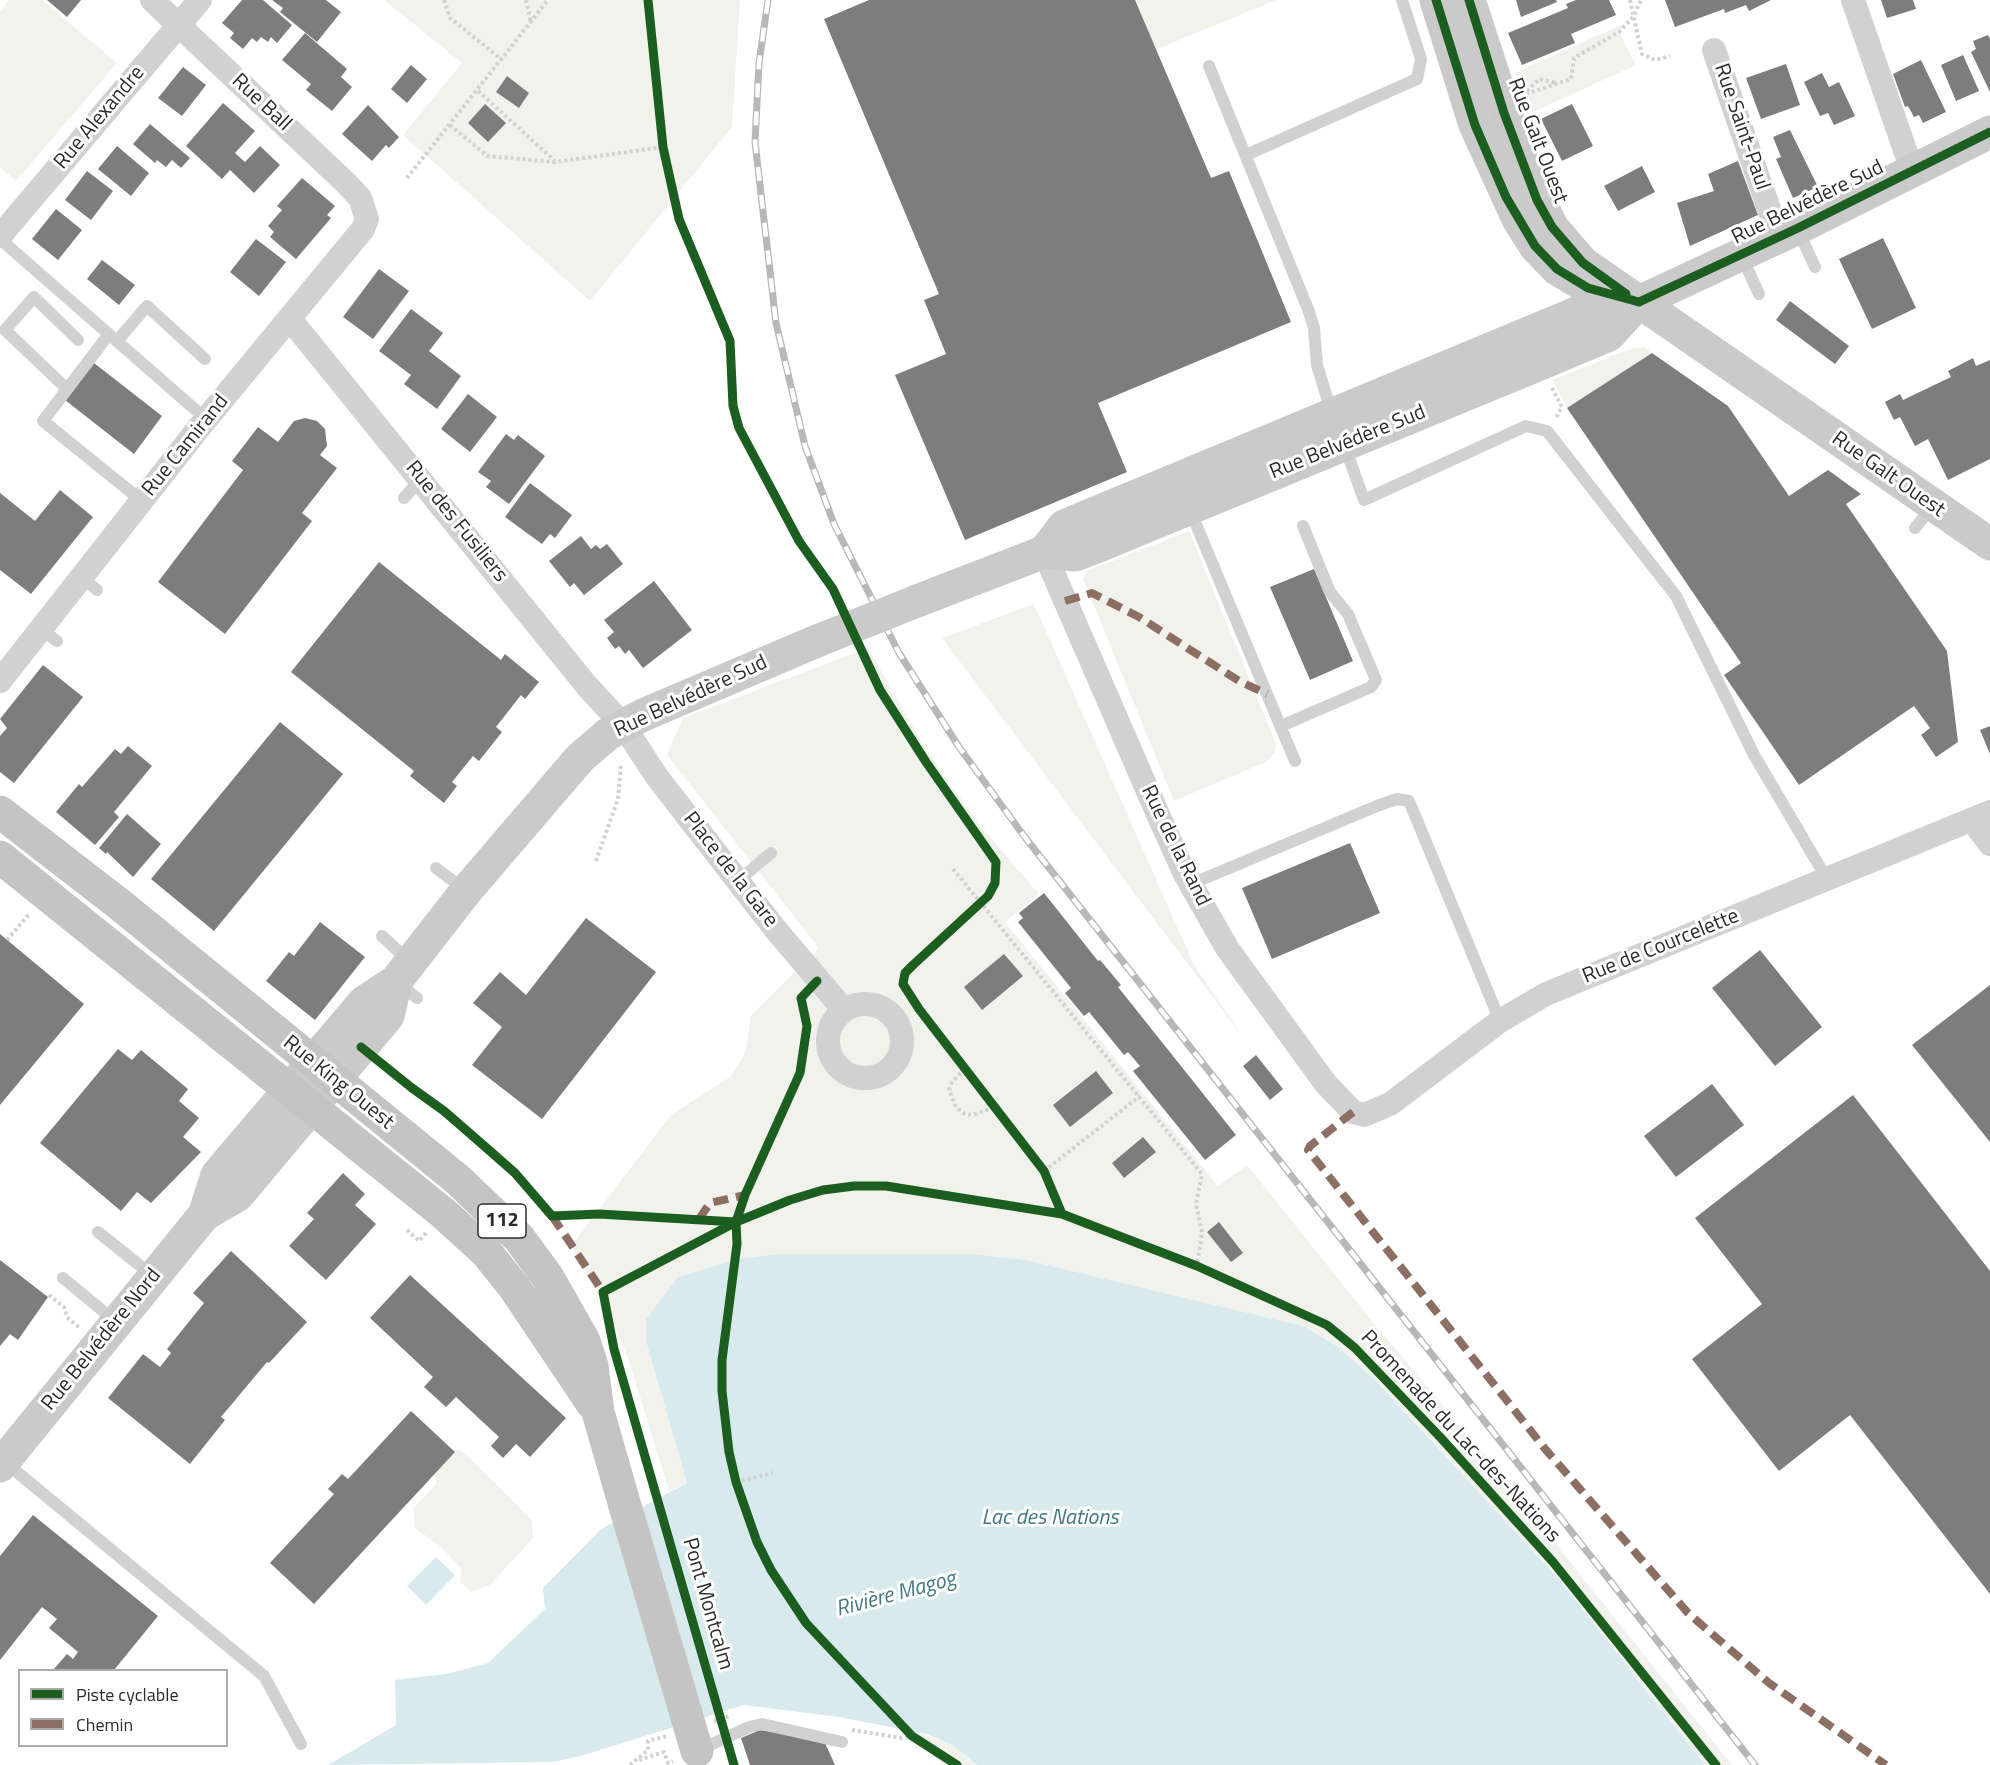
<!DOCTYPE html>
<meta charset="utf-8">
<style>
body{margin:0}
#map{position:relative;width:1990px;height:1765px;overflow:hidden;background:#fff;font-family:"Titillium Web",sans-serif}
canvas{display:block}
.legend{position:absolute;left:18px;top:1669px;width:210px;height:78px;box-sizing:border-box;background:#fff;border:2px solid #ababab;margin:0;padding:8px 10px;list-style:none;font-size:18px;color:#2c2c2c}
.legend li{display:flex;align-items:center;gap:12px;height:30px}
.legend b{width:30px;border:2px solid #ababab}
</style>
<div id="map">
<canvas width="1990" height="1765"></canvas>
<ul class="legend">
<li><b style="height:8px;background:#1b5e20"></b>Piste cyclable</li>
<li><b style="height:8px;background:#8d6e63"></b>Chemin</li>
</ul>
</div>
<script>
const ctx = document.querySelector('canvas').getContext('2d');
ctx.lineJoin = 'round';
function fill(path, color) { ctx.fillStyle = color; ctx.fill(path, 'evenodd'); }
const toPath = rows => new Path2D(rows.map(r => 'M' + r).join(''));
function stroke(path, color, width, dash) { ctx.strokeStyle = color; ctx.lineWidth = width; ctx.lineCap = dash ? 'butt' : 'round'; ctx.setLineDash(dash || []); ctx.stroke(path); }
function label(font, color, halo, rows, align = 'center') {
  ctx.font = font + ' "Titillium Web",sans-serif'; ctx.lineWidth = 6; ctx.setLineDash([]); ctx.textBaseline = 'middle'; ctx.strokeStyle = halo; ctx.fillStyle = color; for (const [text, x, y, turn = 0] of rows) {
    ctx.save(); ctx.translate(x, y); ctx.rotate((+turn || 0) * Math.PI / 180); ctx.textAlign = isNaN(turn) ? turn : align; if (halo) ctx.strokeText(text, 0, 0); ctx.fillText(text, 0, 0); ctx.restore();
  }
}
fill(toPath([
 [9,0,42,0,117,63,16,181,0,167,0,11],
 [384,0,740,0,732,127,590,301,403,135,462,63],
 [1135,0,1276,0,1155,50],
 [1625,23,1619,32,1636,65,1531,113,1515,73],
 [1644,347,1652,353,1567,408,1552,380,1633,348],
 [1189,531,1276,744,1275,752,1266,762,1174,801,1083,579,1087,571],
 [1034,604,1194,965,1245,1040,942,638],
 [868,648,923,744,950,784,988,835,1039,894,1005,922,1218,1186,1247,1165,1376,1326,1488,1459,1732,1765,1705,1765,1557,1577,1375,1380,1337,1346,1303,1326,1026,1260,975,1254,734,1260,678,1277,646,1319,646,1343,687,1483,669,1491,630,1364,606,1303,571,1246,671,1115,730,1077,745,1054,751,1015,819,948,667,755,683,718],
 [455,1450,461,1450,532,1520,533,1538,490,1585,471,1592,460,1581,462,1569,440,1546,415,1528,413,1509,436,1484,435,1471],
 [921,1733,954,1746,977,1765,944,1765,912,1736]
]), '#f1f2eb');
fill(toPath([
 [777,1254,975,1254,1026,1260,1303,1326,1337,1346,1375,1380,1557,1577,1705,1765,977,1765,954,1746,927,1734,839,1717,744,1705,581,1756,553,1762,328,1765,396,1725,395,1680,446,1674,488,1663,545,1609,543,1588,601,1529,687,1483,646,1342,646,1319,678,1277,734,1260],
 [436,1557,455,1575,426,1605,407,1586]
]), '#d8eaee');
fill(toPath([
 [47,0,81,0,67,17],
 [242,0,263,0,292,25,277,43,271,37,268,42,261,37,257,42,252,38,243,49,230,38,234,33,222,23],
 [272,0,326,0,341,12,317,42,280,12,283,8],
 [869,0,1135,0,1211,178,1229,171,1291,322,1098,403,1127,472,965,540,895,375,946,354,924,300,939,294,824,19],
 [1516,0,1556,0,1557,2,1521,17],
 [1576,0,1609,0,1616,15,1571,34,1575,43,1522,65,1508,33,1568,8,1566,4],
 [1665,0,1771,0,1749,11,1746,5,1725,13,1724,9,1675,27],
 [1881,0,1913,0,1916,9,1887,18],
 [305,33,347,69,341,77,352,87,332,111,306,90,311,84,282,60],
 [1988,35,1990,39,1990,92,1971,52,1976,49,1973,41],
 [1963,55,1979,91,1956,101,1941,65],
 [1921,60,1946,112,1923,123,1919,115,1914,117,1908,106,1905,107,1893,74],
 [1786,64,1800,105,1761,119,1746,78],
 [411,65,427,79,407,103,391,89],
 [183,67,206,85,182,116,158,98],
 [1822,73,1829,87,1839,82,1855,116,1834,125,1828,113,1820,116,1804,82],
 [507,76,529,93,519,108,496,92],
 [223,103,255,131,235,153,245,162,260,146,280,165,254,193,230,170,222,179,186,146],
 [485,104,506,123,488,142,468,123],
 [1572,104,1593,146,1562,161,1541,119],
 [368,105,399,137,389,148,386,145,372,161,342,134],
 [150,124,190,158,181,168,172,160,166,167,157,160,155,163,133,144],
 [1790,130,1818,187,1793,198,1776,159,1781,157,1773,137],
 [117,146,149,173,131,196,98,169],
 [1738,161,1758,215,1690,246,1677,203,1714,191,1708,174],
 [1642,166,1655,192,1618,211,1604,186],
 [87,171,113,191,91,220,65,200],
 [302,178,335,206,327,215,331,218,296,259,270,237,274,232,268,226,282,210,277,206],
 [56,209,82,230,58,260,32,239],
 [1883,238,1916,308,1872,329,1839,259],
 [256,239,286,262,259,296,230,272],
 [102,260,135,285,119,305,87,279],
 [379,269,409,291,373,339,343,317],
 [1790,301,1849,346,1835,364,1776,320],
 [411,309,443,333,429,351,461,376,437,409,404,384,411,375,379,351],
 [1652,353,1728,406,1789,496,1828,470,1861,494,1846,504,1947,651,1958,742,1936,757,1921,735,1930,728,1914,706,1799,785,1724,675,1741,663,1567,408],
 [1973,358,1976,366,1990,360,1990,459,1948,480,1928,439,1915,446,1900,417,1894,420,1885,402,1900,394,1903,400,1951,377,1948,371],
 [94,363,162,416,134,454,65,400],
 [468,394,497,417,470,452,441,429],
 [305,418,317,421,325,429,327,446,320,455,337,468,302,513,312,521,225,634,158,582,243,470,232,461,258,427,278,442,294,421],
 [506,434,514,440,518,435,545,456,509,504,486,487,491,481,478,472],
 [530,483,572,515,555,538,550,534,542,544,505,517],
 [60,490,93,517,31,594,0,570,0,493,35,521],
 [581,536,591,549,596,545,600,549,607,544,623,564,584,595,574,583,570,587,549,561],
 [379,562,501,660,505,654,539,682,525,699,521,695,496,727,502,732,479,761,473,756,452,782,457,786,444,803,410,776,414,771,291,672],
 [1314,569,1353,661,1310,680,1270,587],
 [654,581,692,630,643,668,629,650,625,654,619,646,615,649,607,638,614,632,604,620],
 [43,665,83,697,14,783,0,772,0,736,7,728,0,719],
 [280,722,343,774,214,931,151,879],
 [1990,726,1990,754,1980,730],
 [128,746,152,766,114,812,119,817,95,845,56,812,79,784,82,787,115,749,121,754],
 [127,814,161,844,133,877,107,852,106,854,99,848],
 [1350,843,1380,913,1272,959,1242,888],
 [1044,893,1098,961,1100,960,1121,985,1118,987,1236,1135,1205,1160,1133,1071,1140,1066,1128,1052,1124,1055,1089,1012,1084,1016,1065,993,1071,988,1018,922,1023,918,1019,913],
 [586,918,656,972,542,1119,472,1065,502,1027,473,1003,500,972,526,995],
 [320,922,365,957,315,1020,266,981,289,952,294,956],
 [0,934,84,1004,0,1105],
 [1760,950,1822,1027,1775,1066,1712,988],
 [1004,954,1023,976,982,1010,964,987],
 [1990,985,1990,1142,1912,1045],
 [118,1049,132,1060,141,1050,188,1089,179,1101,199,1118,183,1137,201,1152,151,1203,137,1192,121,1211,40,1143],
 [1256,1055,1283,1089,1270,1100,1243,1066],
 [1096,1071,1113,1093,1070,1127,1053,1105],
 [1712,1084,1744,1125,1676,1177,1644,1136],
 [1853,1095,1990,1271,1990,1594,1850,1415,1779,1471,1692,1359,1762,1304,1695,1218],
 [1143,1137,1156,1152,1124,1178,1112,1163],
 [343,1173,365,1194,355,1205,376,1224,326,1280,289,1246,314,1219,307,1213],
 [1219,1222,1243,1253,1231,1262,1207,1232],
 [231,1251,307,1322,269,1363,267,1362,221,1417,225,1420,190,1464,108,1398,143,1354,160,1367,171,1353,167,1349,204,1303,193,1293],
 [0,1260,48,1297,18,1340,10,1334,0,1346],
 [410,1275,566,1418,530,1457,516,1444,503,1458,491,1446,499,1437,456,1397,446,1407,424,1387,433,1377,370,1318],
 [411,1411,455,1452,314,1604,270,1563,334,1494,328,1489,342,1474,348,1479],
 [33,1515,158,1616,114,1670,53,1670,67,1654,73,1659,78,1652,49,1628,57,1619,42,1607,0,1660,0,1556],
 [760,1730,824,1741,835,1765,750,1765,741,1738]
]), '#7d7d7d');
stroke(toPath([
 [444,0,450,18,501,59],
 [526,0,531,22],
 [1630,0,1642,54,1655,60,1670,56],
 [478,91,555,161],
 [1527,91,1539,79,1557,83],
 [1526,94,1571,79,1574,58,1619,32,1633,17,1641,0],
 [450,125,487,156,555,162,663,147],
 [407,178,548,0],
 [1552,388,1562,407,1556,418],
 [596,861,618,799,621,763],
 [953,869,1202,1174,1196,1204,1202,1233,1197,1266],
 [7,940,30,913],
 [965,1069,952,1082,949,1090,956,1107,963,1113,972,1115,995,1107],
 [1044,1171,1140,1096],
 [407,1230,419,1241,426,1233],
 [49,1295,64,1307,67,1317,80,1328],
 [736,1482,773,1473],
 [714,1721,730,1716],
 [852,1730,902,1738,912,1736],
 [639,1760,664,1752,668,1763,673,1761],
 [630,1765,648,1750,648,1741,667,1736]
]), '#d1d1d1', 4, [3, 3]);
stroke(toPath([
 [1209,66,1308,309,1314,328,1317,365,1332,414],
 [1246,155,1417,79,1421,59,1402,0],
 [1798,230,1815,267],
 [0,239,206,419],
 [1742,257,1759,294],
 [109,334,43,421,142,501],
 [117,341,147,306,205,359],
 [67,389,5,330,34,297,78,340],
 [1345,447,1364,500,1526,426,1547,431,1676,596,1754,755,1827,879],
 [404,498,421,479],
 [1190,510,1295,761],
 [1915,528,1932,507],
 [82,577,97,590],
 [41,629,57,641],
 [1281,726,1371,687,1376,680,1348,614,1330,592,1303,526],
 [436,868,465,890],
 [738,881,771,853],
 [1191,884,1377,806,1397,799,1409,801,1500,1021],
 [382,936,409,961],
 [399,984,417,998],
 [98,1232,153,1276],
 [63,1278,115,1321],
 [6,1463,264,1676,301,1744],
 [697,1751,749,1727,762,1724,842,1742]
]), '#d1d1d1', 12);
stroke(toPath([
 [1853,0,1913,173],
 [1714,50,1779,238],
 [0,236,200,0],
 [290,319,587,686,623,725,657,777,776,930,844,1010],
 [1044,552,1160,819,1185,874,1227,948,1326,1084,1353,1112,1364,1115,1390,1104,1500,1021,1546,994,1990,812],
 [0,681,198,429,363,229,367,219,360,198,346,183,152,0],
 [1972,820,1990,844],
 '828 1041a37 37 0 1 1 74 0a37 37 0 1 1-74 0Z'
]), '#d1d1d1', 24);
stroke(toPath([
 [1436,0,1475,125,1518,219,1535,246,1557,269,1588,288,1599,292],
 [1469,0,1525,171,1552,227,1583,263,1990,544],
 [1044,552,1064,526,1579,312,1639,302,1798,228,1990,132],
 [917,601,1044,552,1075,555,1101,545,1540,364,1609,335,1639,302],
 [204,1215,238,1195,388,1016,396,981],
 [0,1466,204,1215,217,1175,364,1002,396,981,466,891,580,758,608,734,643,715,817,641]
]), '#cacaca', 33);
stroke(toPath([
 [0,812,119,904,457,1179,519,1238,547,1276,584,1341,592,1366,598,1412,625,1506],
 [0,857,443,1213,486,1252,514,1287,592,1403]
]), '#c4c4c4', 33);
const rail = toPath([
 [768,0,759,63,755,142,776,323,805,446,834,524,899,653,959,747,1024,836,1755,1765]
]);
stroke(rail, '#b8b8b8', 7);
stroke(rail, '#fff', 4.5, [14]);
stroke(toPath([
 [817,641,917,601]
]), '#cacaca', 33);
stroke(toPath([
 [625,1506,697,1751]
]), '#c4c4c4', 33);
stroke(toPath([
 [1065,601,1092,593,1139,617,1239,681,1267,694],
 [1353,1112,1310,1146,1308,1150,1546,1450,1688,1613,1769,1683,1886,1765],
 [552,1216,603,1292],
 [699,1219,710,1203,745,1195]
]), '#8d6e63', 8, [15, 8]);
stroke(toPath([
 [648,0,663,147,679,219,730,341,733,406,739,428,799,541,833,589,880,690,926,762,996,862,995,883,988,896,913,965,905,973,903,984,919,1009,1044,1171,1062,1214],
 [1436,0,1475,125,1506,197,1535,246,1557,269,1588,288,1639,302],
 [1469,0,1504,113,1537,200,1552,227,1583,263,1626,294],
 [1639,302,1798,228,1990,132],
 [361,1047,412,1088,444,1111,482,1144,515,1173,552,1216,599,1214,736,1222],
 [734,1765,614,1349,603,1292,736,1222,745,1195,800,1073,807,1026,801,998,817,981],
 [957,1765,912,1736,806,1623,771,1570,757,1542,736,1482,729,1452,722,1391,722,1360,737,1244,736,1222,790,1200,823,1190,854,1186,886,1186,1062,1214,1197,1266,1327,1325,1355,1348,1441,1438,1553,1562,1716,1765]
]), '#1b5e20', 9);
for (const [x, y, w] of [
 [502,1221,48]
]) { const box = new Path2D(); box.roundRect(x - w / 2, y - 17, w, 34, 4.5); ctx.fillStyle = '#fff'; ctx.fill(box); stroke(box, '#2c2c2c', 1.5); }
label('bold 20px', '#2c2c2c', null, [
 ["112",502,1221]
]);
label('21px', '#2c2c2c', '#fff', [
 ["Rue Ball",261,103,43],
 ["Rue Alexandre",100,118,-50],
 ["Rue Saint-Paul",1741,127,71],
 ["Rue Galt Ouest",1537,141,69],
 ["Rue Belvédère Sud",1808,203,-26],
 ["Rue Belvédère Sud",1348,443,-22],
 ["Rue Camirand",186,446,-51],
 ["Rue Galt Ouest",1888,475,35],
 ["Rue des Fusiliers",456,522,51],
 ["Rue Belvédère Sud",691,697,-25],
 ["Rue de la Rand",1175,846,64],
 ["Place de la Gare",730,870,52],
 ["Rue de Courcelette",1661,947,-22],
 ["Rue King Ouest",338,1083,39],
 ["Rue Belvédère Nord",102,1340,-51],
 ["Promenade du Lac-des-Nations",1460,1437,47],
 ["Pont Montcalm",707,1604,74]
]);
label('italic 22px', '#437884', '#fff', [
 ["Lac des Nations",1050,1519],
 ["Rivière Magog",896,1595,-15]
]);
</script>
